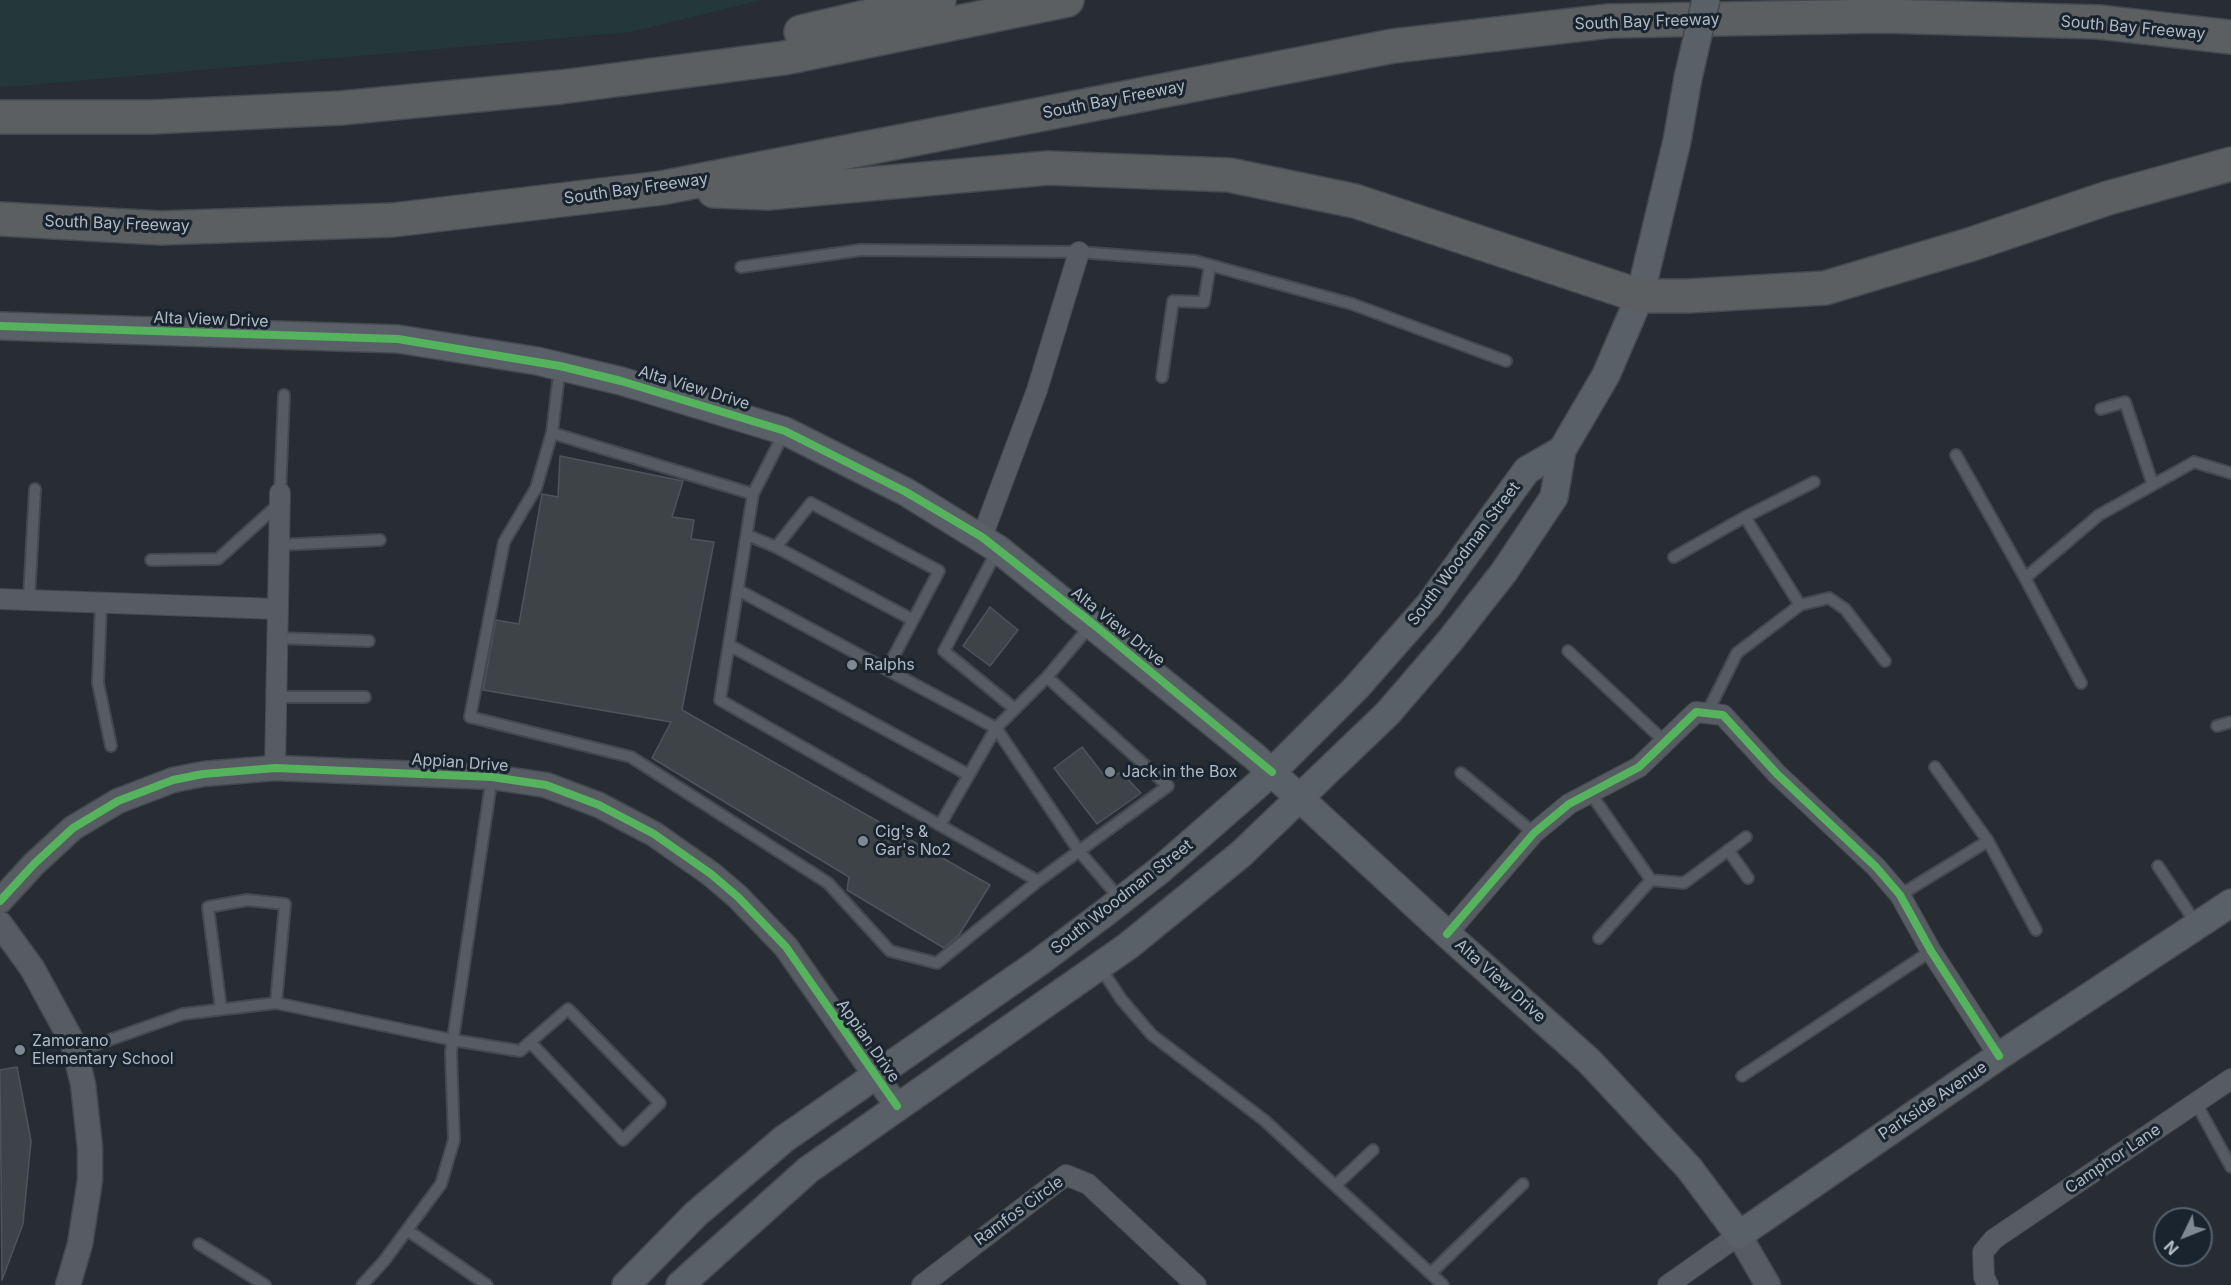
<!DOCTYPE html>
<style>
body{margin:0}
#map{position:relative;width:2231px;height:1285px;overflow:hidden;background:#272d33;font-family:Inter,sans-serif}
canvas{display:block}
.north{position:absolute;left:2153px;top:1207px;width:60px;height:60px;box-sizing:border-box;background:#1a242e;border:2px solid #56606b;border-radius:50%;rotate:227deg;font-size:16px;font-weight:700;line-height:24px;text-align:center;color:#afbac6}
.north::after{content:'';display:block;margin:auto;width:21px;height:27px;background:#7f8993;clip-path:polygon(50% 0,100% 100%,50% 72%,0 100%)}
</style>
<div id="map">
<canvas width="2231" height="1285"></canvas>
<div class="north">N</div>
</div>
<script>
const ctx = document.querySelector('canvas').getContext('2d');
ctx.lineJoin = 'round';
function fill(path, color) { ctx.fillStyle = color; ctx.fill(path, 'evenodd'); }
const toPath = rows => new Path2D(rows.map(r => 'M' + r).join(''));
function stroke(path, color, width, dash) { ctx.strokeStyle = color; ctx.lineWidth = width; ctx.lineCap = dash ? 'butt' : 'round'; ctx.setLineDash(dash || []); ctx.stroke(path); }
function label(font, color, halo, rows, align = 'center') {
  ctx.font = font + ' Inter,sans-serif'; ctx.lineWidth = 6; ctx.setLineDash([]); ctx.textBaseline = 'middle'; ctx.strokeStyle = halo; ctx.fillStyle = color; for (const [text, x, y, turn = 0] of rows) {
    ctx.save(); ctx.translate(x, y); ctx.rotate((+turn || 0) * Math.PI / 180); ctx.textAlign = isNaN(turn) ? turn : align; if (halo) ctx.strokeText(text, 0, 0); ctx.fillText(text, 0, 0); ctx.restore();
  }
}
fill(toPath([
 [0,0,761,0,630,32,7,87,0,86]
]), '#243839');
const building = toPath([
 [560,456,683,481,672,517,694,520,691,539,714,542,682,710,990,885,959,935,944,948,847,890,849,877,652,758,671,722,483,690,496,620,519,624,542,494,558,497,560,456],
 [990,607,1018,630,990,666,963,646,990,607],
 [1082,747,1103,774,1107,772,1112,777,1121,772,1141,793,1097,824,1054,768,1082,747],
 [17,1067,31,1141,23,1224,2,1280,0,1070,17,1067]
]);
fill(building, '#3e4348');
stroke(building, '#4e545c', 1.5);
const service = toPath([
 [741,267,861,250,1079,252,1195,261,1352,304,1506,361],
 [560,366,552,433,753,494,785,431],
 [1162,377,1173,301,1204,302,1210,265],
 [2101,409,2125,402,2153,485],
 [552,433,536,488,504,542,470,717,631,757,828,883,890,951,937,963,1038,881],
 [1956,455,2025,578],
 [280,493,284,395],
 [753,494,720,700,1038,881,1168,786,1047,677,1091,625],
 [1745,517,1814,482],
 [747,535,776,547,811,503,939,571,887,669],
 [279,545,380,540],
 [776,547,913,620],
 [998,549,944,651,1015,709],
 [1674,557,1745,517,1800,605],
 [151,560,218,559,280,503],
 [738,590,996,728,940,825],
 [29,599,35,489],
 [101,602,98,683,111,746],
 [276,638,369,641],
 [729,645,969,775],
 [1568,651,1664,741],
 [1047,677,996,728,1079,851,1121,900],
 [2081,683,2025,578,2099,515,2194,462,2231,473],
 [275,697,365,697],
 [1707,713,1737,653,1800,605,1829,598,1845,609,1885,661],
 [2217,726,2231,722],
 [1935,767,1988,841],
 [1461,773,1534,833],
 [1591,794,1651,880,1599,938],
 [1728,850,1748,878],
 [2158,866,2197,925],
 [1651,880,1684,883,1746,837],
 [1900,895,1988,841,2036,930],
 [1100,967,1121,999,1152,1035,1264,1120,1443,1285],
 [221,1009,208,907,247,900,285,904,276,1003],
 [75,1052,183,1014,276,1003,453,1040,520,1051,530,1042,568,1009,660,1103,623,1140,530,1042],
 [1742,1076,1931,951],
 [2196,1103,2231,1167],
 [1337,1184,1373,1150],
 [407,1230,487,1285],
 [199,1244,265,1285],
 [1431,1273,1523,1184],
 [362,1285,384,1261,441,1184,454,1140,451,1052,492,777]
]);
const minor = toPath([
 [982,537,1037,390,1079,252],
 [0,599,277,609],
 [275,768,280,493],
 [1447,934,1534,833,1569,804,1639,767,1696,712,1723,715,1777,774,1876,867,1900,895,1931,951,1999,1056],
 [922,1285,1066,1175,1088,1184,1196,1285],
 [1668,1285,1739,1235],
 [1988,1285,1984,1277,1983,1252,1994,1239,2231,1079]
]);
const tertiary = toPath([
 [0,901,34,864,73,828,118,801,173,780,203,774,275,768,492,777,546,785,599,805,654,834,711,874,738,897,786,947,897,1106],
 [0,924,32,968,73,1043,83,1084,90,1148,90,1180,80,1244,68,1285],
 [1739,1235,1768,1285]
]);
const secondary = toPath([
 [0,326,398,339,537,361,621,381,785,431,906,492,998,549,1255,757,1447,934,1589,1061,1689,1168,1739,1235,1999,1056,2231,903],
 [626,1285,696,1214,784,1139,1038,963,1106,912,1160,870,1272,772,1356,688,1429,605,1527,470,1562,450],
 [680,1285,808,1170,1128,946,1241,854,1388,713,1449,642,1504,572,1554,497,1562,450,1606,375,1640,296,1677,141,1688,78]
]);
const motorway = toPath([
 [801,32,939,0],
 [0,117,151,117,341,108,561,87,784,58,1067,0],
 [714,191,768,193,1048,168,1229,175,1355,201,1640,296,1688,296,1825,288,1972,244,2108,198,2231,164],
 [0,219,161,228,393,220,661,188,1393,46,1609,21,1883,16,2099,22,2231,37]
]);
stroke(service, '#44494e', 14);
stroke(minor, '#44494e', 22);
stroke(tertiary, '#44494e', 27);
stroke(secondary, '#44494e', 30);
stroke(motorway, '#43494f', 36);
stroke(service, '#565c62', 10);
stroke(minor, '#565c62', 20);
stroke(tertiary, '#565c62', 24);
stroke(secondary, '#5a6067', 27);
stroke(motorway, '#5c5f62', 33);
const secondaryBridge = toPath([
 [1688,78,1706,0]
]);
stroke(secondaryBridge, '#44494e', 30, []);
stroke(secondaryBridge, '#5a6067', 27);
stroke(toPath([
 [0,326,398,339,560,366,621,381,785,431,906,492,982,537,1093,624,1272,772],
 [0,901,34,864,73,828,118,801,173,780,203,774,275,768,492,777,546,785,599,805,654,834,711,874,738,897,786,947,897,1106],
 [1447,934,1534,833,1569,804,1639,767,1696,712,1723,715,1777,774,1876,867,1900,895,1931,951,1999,1056]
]), '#56b35d', 8);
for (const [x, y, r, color] of [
 [852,665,6,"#7f8993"],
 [1110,772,6,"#7f8993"],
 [863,841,6,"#7f8993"],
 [20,1050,6,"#7f8993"]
]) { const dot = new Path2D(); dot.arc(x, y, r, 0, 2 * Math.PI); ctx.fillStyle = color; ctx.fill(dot); stroke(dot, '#1a242e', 2); }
label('16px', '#afbac6', '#1a242e', [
 ["South Bay Freeway",1647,22,-2],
 ["South Bay Freeway",2133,28,5],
 ["South Bay Freeway",1114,100,-11],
 ["South Bay Freeway",636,189,-8],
 ["South Bay Freeway",117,224,2],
 ["Alta View Drive",211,320,2],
 ["Alta View Drive",694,388,17],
 ["South Woodman Street",1464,554,-53],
 ["Alta View Drive",1118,627,39],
 ["Appian Drive",460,763,4],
 ["South Woodman Street",1122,897,-38],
 ["Alta View Drive",1500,981,42],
 ["Appian Drive",868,1041,55],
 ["Parkside Avenue",1933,1101,-34],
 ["Camphor Lane",2113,1159,-34],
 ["Ramfos Circle",1019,1211,-36]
]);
label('16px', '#afbac6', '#1a242e', [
 ["Ralphs",864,665],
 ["Jack in the Box",1122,772],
 ["Cig's &",875,832],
 ["Gar's No2",875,850],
 ["Zamorano",32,1041],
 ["Elementary School",32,1059]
], 'left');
</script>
